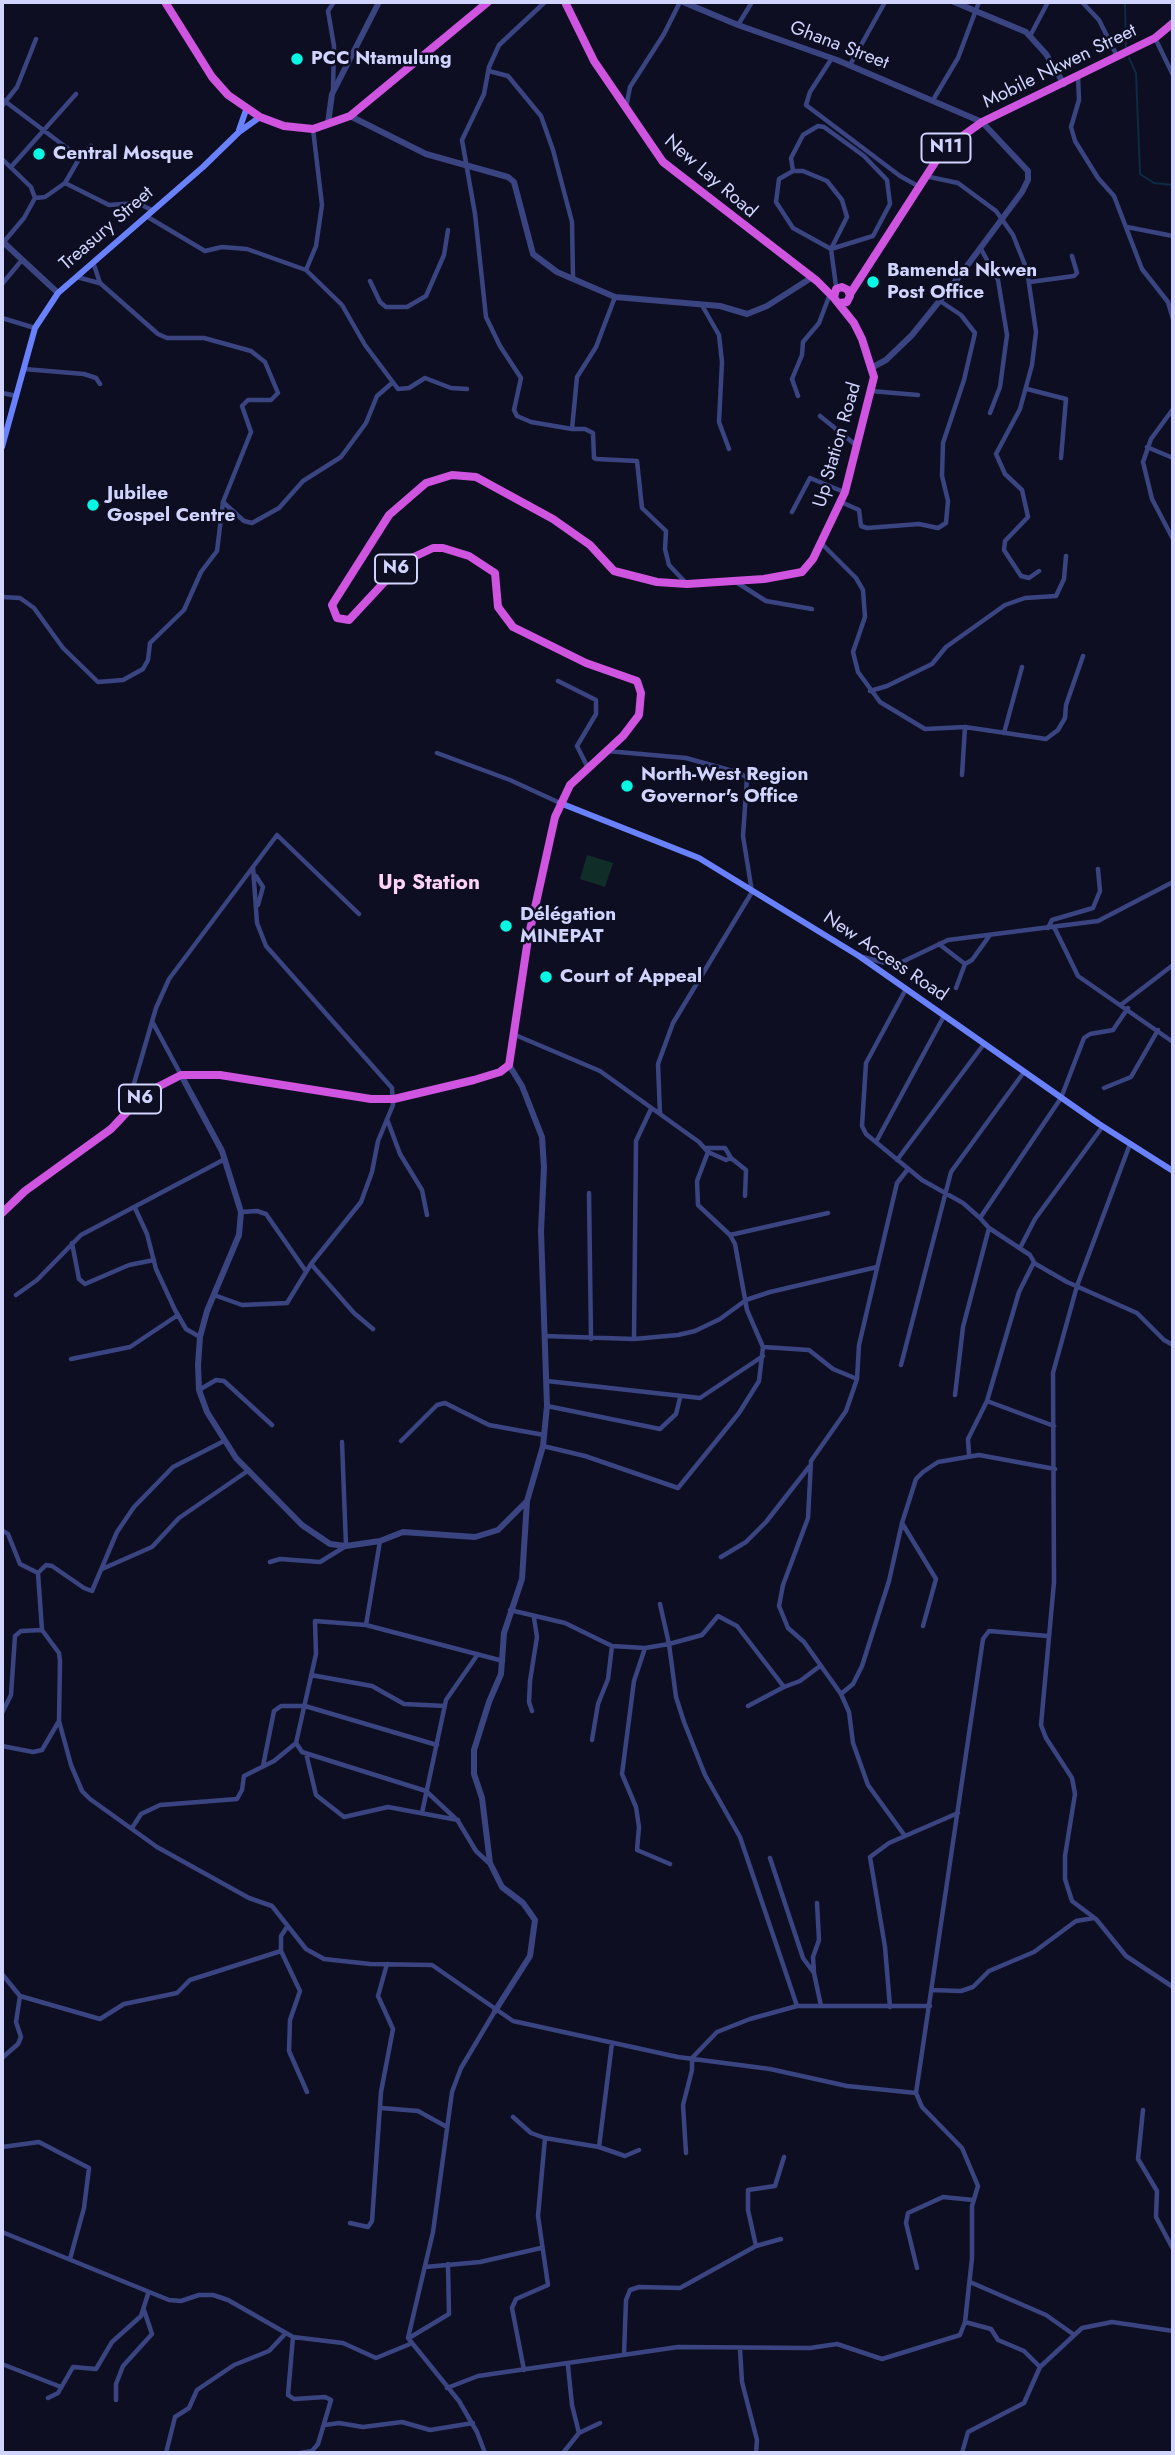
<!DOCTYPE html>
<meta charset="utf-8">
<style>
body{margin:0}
#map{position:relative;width:1175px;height:2455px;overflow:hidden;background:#0e0e23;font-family:Jost,sans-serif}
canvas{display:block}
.frame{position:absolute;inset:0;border:4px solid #d1d4fe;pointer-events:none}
</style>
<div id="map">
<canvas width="1175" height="2455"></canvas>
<div class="frame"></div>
</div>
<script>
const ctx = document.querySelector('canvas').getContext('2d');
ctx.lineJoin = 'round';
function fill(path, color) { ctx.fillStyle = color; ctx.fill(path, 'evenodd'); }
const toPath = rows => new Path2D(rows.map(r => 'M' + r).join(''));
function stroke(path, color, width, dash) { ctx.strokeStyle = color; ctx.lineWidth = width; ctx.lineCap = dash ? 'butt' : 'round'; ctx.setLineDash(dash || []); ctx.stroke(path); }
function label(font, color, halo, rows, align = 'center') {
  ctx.font = font + ' Jost,sans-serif'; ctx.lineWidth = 5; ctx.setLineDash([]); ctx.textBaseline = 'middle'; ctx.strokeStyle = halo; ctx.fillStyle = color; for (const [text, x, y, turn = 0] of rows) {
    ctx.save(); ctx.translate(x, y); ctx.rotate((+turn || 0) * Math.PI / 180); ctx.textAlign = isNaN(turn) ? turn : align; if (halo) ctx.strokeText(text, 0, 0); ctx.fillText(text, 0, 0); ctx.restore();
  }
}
fill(toPath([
 [587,855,613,863,605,887,580,879]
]), '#112d27');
stroke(toPath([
 [1125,2,1126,48],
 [1129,58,1136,73,1140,174,1154,183,1173,185]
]), '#0c2b44', 2);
stroke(toPath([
 [545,2,499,45,489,67,484,94,462,140,475,214,486,317,500,346,521,378,514,410,517,416,531,422,572,429,577,377,596,347,615,297],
 [1082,2,1099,20,1117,56],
 [738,25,752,2],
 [1030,36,1048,2],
 [1155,38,1173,75],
 [832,58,810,92,806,105,900,176,918,186],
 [850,65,885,2],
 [489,71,508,76,541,116,553,150,572,222,573,278],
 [1078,76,1079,100,1071,127,1075,141,1098,178,1114,196,1142,269,1168,302,1173,319],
 [333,90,334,46,328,11,334,2],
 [2,99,75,154,79,159,65,183],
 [933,100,958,58,979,2],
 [2,106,17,87,36,39],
 [626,108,630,87,664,34,680,2],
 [2,159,31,187,35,198,24,218,2,244],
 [79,159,91,146],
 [11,167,76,94],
 [793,171,791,158,803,135,818,126,824,127,864,156,887,180,890,204,873,236,831,249,836,286],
 [793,171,803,171,827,181,842,200,847,217,831,249,793,228,776,202,779,179,793,171],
 [925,176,958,183,996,211,1013,235,1027,270,1036,332,1032,365,1020,409,996,454,1005,474,1022,490,1028,517,1005,541,1004,550,1021,576,1029,578,1039,571],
 [35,198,45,197,65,183,109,205,137,203,152,210],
 [146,216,205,251,222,247,247,249,306,270,342,305,365,345,398,389,409,388,425,378,451,388,467,389],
 [1127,227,1173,236],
 [981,249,998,280,1007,335,1000,387,990,413],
 [306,270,316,246,322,205,313,129],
 [77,277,99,283],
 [370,281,380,302,386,307,407,307,426,296,444,255,448,230],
 [1030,282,1074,276,1077,273,1072,256],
 [2,284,22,260],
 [703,307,719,335,722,362,719,422,729,449],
 [2,318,35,328],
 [24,369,84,374,96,378,100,384],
 [1027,389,1066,399,1061,458],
 [871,391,918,395],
 [2,393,17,396],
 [798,396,792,379,802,355,803,342,819,323,830,294],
 [1173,409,1151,439,1143,462,1152,499,1173,539],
 [820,416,857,446],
 [572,429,585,429,593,433,594,458,597,459,637,461,642,508,666,531,665,549,669,565,687,584],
 [1147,447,1173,458],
 [223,502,244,521,252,523,279,508,303,481,341,457,366,423,377,396,392,383],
 [841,502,859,510,861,526,867,528,919,524,938,528,946,523,948,501,942,476,943,443,964,380,975,333,961,315,940,301],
 [792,512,810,478,844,492],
 [822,544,856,578,863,590,865,617,853,652,858,672,880,702,925,729,965,727,1046,739,1058,730,1065,718,1066,705,1083,656],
 [736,582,766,601,812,609],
 [2,597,20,598,34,608,63,648,98,682,123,680,143,669,148,660,150,643,184,610,201,572,217,551,223,502,251,432,242,406,248,400,271,400,278,393,265,362,251,351,204,338,167,338,158,334,100,283,93,262],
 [558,681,596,700,596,714,577,746,588,768],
 [870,691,887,686,932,664,946,647,1005,605,1025,598,1056,596,1064,579,1066,556],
 [1004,733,1022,667],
 [607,751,686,758,740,773,747,778,743,836,752,892,673,1023,658,1064,660,1114],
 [437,753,510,780,560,803],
 [962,775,965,727],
 [253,867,257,923,266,946,392,1088,393,1105,378,1141,372,1172,361,1202,311,1264,354,1313,373,1329],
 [256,876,263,887,258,905],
 [1054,927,1078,976,1173,1042],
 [1048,928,1052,920,1093,908,1100,891,1098,869],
 [939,944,965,964,972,960,990,935],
 [863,957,889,964,902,962,948,940,1098,921,1173,882],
 [956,988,965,964],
 [906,989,866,1063,862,1126,866,1134,922,1180,963,1203,980,1218,1061,1098,1084,1038,1090,1034,1113,1030,1128,1008],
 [1122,1004,1173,965],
 [153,1023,181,1075],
 [513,1034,600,1071,699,1142,708,1152,726,1160,731,1158,725,1148,705,1148],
 [1104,1088,1131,1077,1158,1030],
 [126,1111,156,1008,169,979,277,835,359,914],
 [387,1119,400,1154,422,1190,427,1215],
 [876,1142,944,1016],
 [1130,1144,1077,1286,1053,1373,1054,1582,1041,1725,1046,1738,1072,1778,1075,1794,1065,1856,1065,1879,1072,1901,1096,1919,1126,1956,1173,1987],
 [731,1158,746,1170,745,1196],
 [897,1160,984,1044],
 [589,1193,591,1339],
 [135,1208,147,1234,156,1269,175,1310,186,1329,200,1337],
 [241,1212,257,1211,266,1214,305,1270],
 [730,1235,828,1213],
 [72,1243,79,1279,85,1284,129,1265,154,1260],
 [1020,1248,1035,1219,1103,1126],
 [1034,1263,1067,1282,1137,1313,1164,1340,1173,1345],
 [16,1295,37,1280,81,1235,225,1159],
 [214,1295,242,1305,287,1303,311,1264],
 [544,1336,634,1339,678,1335,695,1331,720,1319,746,1300,770,1292,877,1267],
 [634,1339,636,1141,651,1109],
 [763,1347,809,1350,833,1369,857,1379],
 [71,1359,130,1347,178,1315],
 [901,1365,951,1172,1024,1072],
 [547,1381,700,1398,763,1356],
 [199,1390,216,1380,224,1381,272,1425],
 [955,1395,963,1327,989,1228],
 [987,1401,1054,1426],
 [547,1406,660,1429,676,1414,680,1398],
 [224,1441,173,1467,134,1507,117,1532,92,1591,84,1588,52,1566,46,1565,38,1573,42,1630,59,1653,60,1661,59,1721,71,1765,82,1791,90,1799,157,1847,249,1898,272,1906,306,1949,324,1959,370,1964,432,1965,513,2021,678,2057,770,2069,847,2086,916,2093],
 [401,1441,437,1405,445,1403,489,1425,544,1435],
 [543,1446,585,1456,678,1488,739,1413,759,1381,763,1347,747,1310,735,1244,730,1235,698,1205,697,1181,708,1152],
 [969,1455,968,1439,987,1401,1019,1292,1034,1262,1030,1255,989,1228,980,1218],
 [902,1523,936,1579,923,1626],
 [2,1530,8,1534,20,1564,38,1573],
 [721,1557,746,1542,766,1522,809,1467],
 [270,1562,280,1559,320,1562,346,1546,342,1442],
 [102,1569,152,1547,179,1518,249,1470],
 [660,1604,669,1644,702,1635,718,1616,737,1626,784,1687,800,1681,820,1666],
 [510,1610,565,1623,612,1646,645,1648,669,1644,676,1697,684,1722,705,1775,740,1837,797,2006],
 [366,1625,380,1541],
 [645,1648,634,1681,622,1774,636,1807,639,1827,637,1850,670,1864],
 [311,1675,372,1686,404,1704,445,1706],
 [841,1694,853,1684,862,1666,889,1581,902,1523,916,1479,923,1472,938,1462,979,1455,1055,1469],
 [748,1706,784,1687],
 [532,1711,529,1702,530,1681,537,1637,534,1618],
 [2,1713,11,1695,15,1636,21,1631,42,1630],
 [592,1740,598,1704,608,1679,612,1646],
 [2,1746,33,1752,42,1750,59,1721],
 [306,1753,316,1795,344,1817,388,1807,458,1820],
 [263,1766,274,1711,281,1706,305,1706,437,1745],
 [422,1813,446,1700,478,1654],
 [132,1828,141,1814,160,1805,237,1799,242,1790,244,1776,274,1761,296,1743],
 [905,1836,868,1785,853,1743,849,1712,841,1694,804,1642,788,1628,779,1606,783,1585,808,1518,811,1461,846,1411,857,1379,859,1345,897,1183,908,1169],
 [770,1858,803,1958,814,1973],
 [489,1863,476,1851,458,1821,426,1791,302,1752,296,1743,316,1654,315,1621,366,1625,503,1661],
 [817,1903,819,1940,813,1957,814,1973,821,2006],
 [287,1927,281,1936,281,1951,300,1991,290,2020,289,2051,307,2092],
 [2,1974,20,1996,16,2022,21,2037,18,2044,2,2058],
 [932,1990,961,1991,973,1987,989,1971,1034,1952,1076,1921,1094,1918],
 [20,1996,100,2019,124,2004,177,1993,190,1980,281,1951],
 [890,2007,885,1947,870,1857,889,1843,958,1813],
 [381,2108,418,2111,447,2127],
 [1143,2110,1138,2159,1157,2191,1156,2217,1173,2249],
 [513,2117,531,2133,545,2138,599,2147,625,2156,639,2150],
 [2,2147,39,2142,89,2168,84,2208,70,2259],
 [599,2147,612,2043],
 [686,2153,683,2105,692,2070,692,2058,717,2032,750,2019,797,2006,930,2006],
 [350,2223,368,2227,372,2221,381,2092,393,2029,378,1996,387,1964],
 [2,2232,169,2300,181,2301,199,2295,213,2295,228,2300,293,2337,343,2343,376,2358,410,2344],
 [756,2246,748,2210,748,2190,775,2186,784,2157],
 [425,2267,480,2262,541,2248],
 [917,2268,906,2223,908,2213,943,2197,973,2200],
 [970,2282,1046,2315,1073,2334],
 [965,2322,991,2329,998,2340,1024,2351,1040,2367],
 [293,2337,288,2395,294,2399,325,2397,331,2400,318,2444,312,2451,300,2453],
 [409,2338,449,2314,448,2264],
 [740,2349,742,2382,757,2440,756,2453],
 [624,2355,626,2300,630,2290,639,2287,680,2288,756,2246,781,2239],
 [2,2364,61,2387],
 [568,2366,572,2405,579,2433],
 [524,2370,512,2308,516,2299,548,2285,538,2216,545,2138],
 [447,2388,478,2376,678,2347,810,2348,837,2344,882,2359,960,2335,965,2322,972,2258,972,2206,978,2186,962,2148,922,2107,916,2093,983,1639,989,1631,1048,1636],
 [48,2398,58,2393,73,2367,96,2369,112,2342,141,2316,148,2294],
 [116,2400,116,2384,123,2366,152,2334,144,2310],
 [325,2425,339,2423,363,2427,402,2422,430,2430,473,2423],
 [166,2453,175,2417,189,2408,197,2390,234,2365,269,2351,285,2334],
 [485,2453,477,2432,459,2401,408,2338,433,2232,452,2092,461,2068,495,2011],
 [563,2453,579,2433,600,2423],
 [962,2453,968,2432,1024,2403,1040,2367,1082,2328,1112,2322,1173,2331]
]), '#3a4481', 4.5);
stroke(toPath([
 [683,2,738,25,837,60,982,122,1028,171,1028,180,1022,192,958,278,912,335,886,360,873,367],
 [954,2,1026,32,1046,54,1064,84],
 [350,116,426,154,508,177,514,182,533,254,557,272,615,297,720,306,747,314,767,306,811,278],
 [328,123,332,94,379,2],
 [2,241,58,293],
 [181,1075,222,1151,241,1212,239,1235,207,1311,200,1337,198,1365,199,1390,207,1412,236,1458,302,1525,330,1544,346,1546,380,1541,403,1532,475,1537,498,1530,527,1501],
 [495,2011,530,1956,535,1920,523,1903,502,1887,490,1863,482,1798,474,1774,474,1750,489,1702,501,1674,504,1633,522,1579,527,1501,543,1446,547,1406,541,1231,544,1167,542,1137,522,1086,509,1065]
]), '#3a4481', 6);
stroke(toPath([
 [239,130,246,110],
 [2,447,35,328,58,293,203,167,239,132,260,117],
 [560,803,699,858,859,956,1099,1124,1173,1171]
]), '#6981fd', 6);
stroke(toPath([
 [165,2,212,77,228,95,260,117,284,126,313,129,350,116,488,2],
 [565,2,594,61,663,162,817,281,834,298],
 [850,294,943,150,982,122,1155,38,1173,23],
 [2,1213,25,1191,111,1129,144,1094,181,1075,220,1075,371,1099,394,1099,474,1080,500,1072,509,1065,528,939,555,817,570,785,623,736,639,715,641,693,637,681,586,663,513,627,498,607,495,573,469,556,443,548,433,548,403,562,349,620,337,618,332,605,389,515,426,483,452,475,476,477,553,519,590,545,614,571,657,582,687,584,764,579,802,572,813,559,845,492,874,377,862,339,854,323,834,298,836,289,842,287,848,290,850,296,847,302,840,303]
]), '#cf54df', 8);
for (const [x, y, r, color] of [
 [297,59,7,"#04f8e3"],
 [39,154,7,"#04f8e3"],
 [873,282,7,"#04f8e3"],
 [93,505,7,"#04f8e3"],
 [627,786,7,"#04f8e3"],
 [506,926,7,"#04f8e3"],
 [546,977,7,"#04f8e3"]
]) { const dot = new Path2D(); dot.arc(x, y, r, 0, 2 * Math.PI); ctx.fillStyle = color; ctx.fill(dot); stroke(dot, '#0e0e23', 2.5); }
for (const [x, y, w] of [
 [946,148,49],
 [396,569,42],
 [140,1099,42]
]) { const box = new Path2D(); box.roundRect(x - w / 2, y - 14.5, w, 29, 5); ctx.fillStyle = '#0e0e23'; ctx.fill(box); stroke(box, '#d1d4fe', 2); }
label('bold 18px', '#d1d4fe', null, [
 ["N11",946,148],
 ["N6",396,569],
 ["N6",140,1099]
]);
label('19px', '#d1d4fe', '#0e0e23', [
 ["Ghana Street",839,46,21],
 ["Mobile Nkwen Street",1060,67,-26],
 ["New Lay Road",710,177,41],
 ["Treasury Street",107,229,-41],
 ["Up Station Road",838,445,-74],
 ["New Access Road",885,957,34]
]);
label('bold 19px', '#d1d4fe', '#0e0e23', [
 ["PCC Ntamulung",311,59],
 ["Central Mosque",53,154],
 ["Bamenda Nkwen",887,271],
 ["Post Office",887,293],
 ["Jubilee",107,494],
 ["Gospel Centre",107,516],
 ["North-West Region",641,775],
 ["Governor's Office",641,797],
 ["Délégation",520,915],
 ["MINEPAT",520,937],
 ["Court of Appeal",560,977]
], 'left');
label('bold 21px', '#fed3f6', '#0e0e23', [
 ["Up Station",429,884]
]);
</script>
